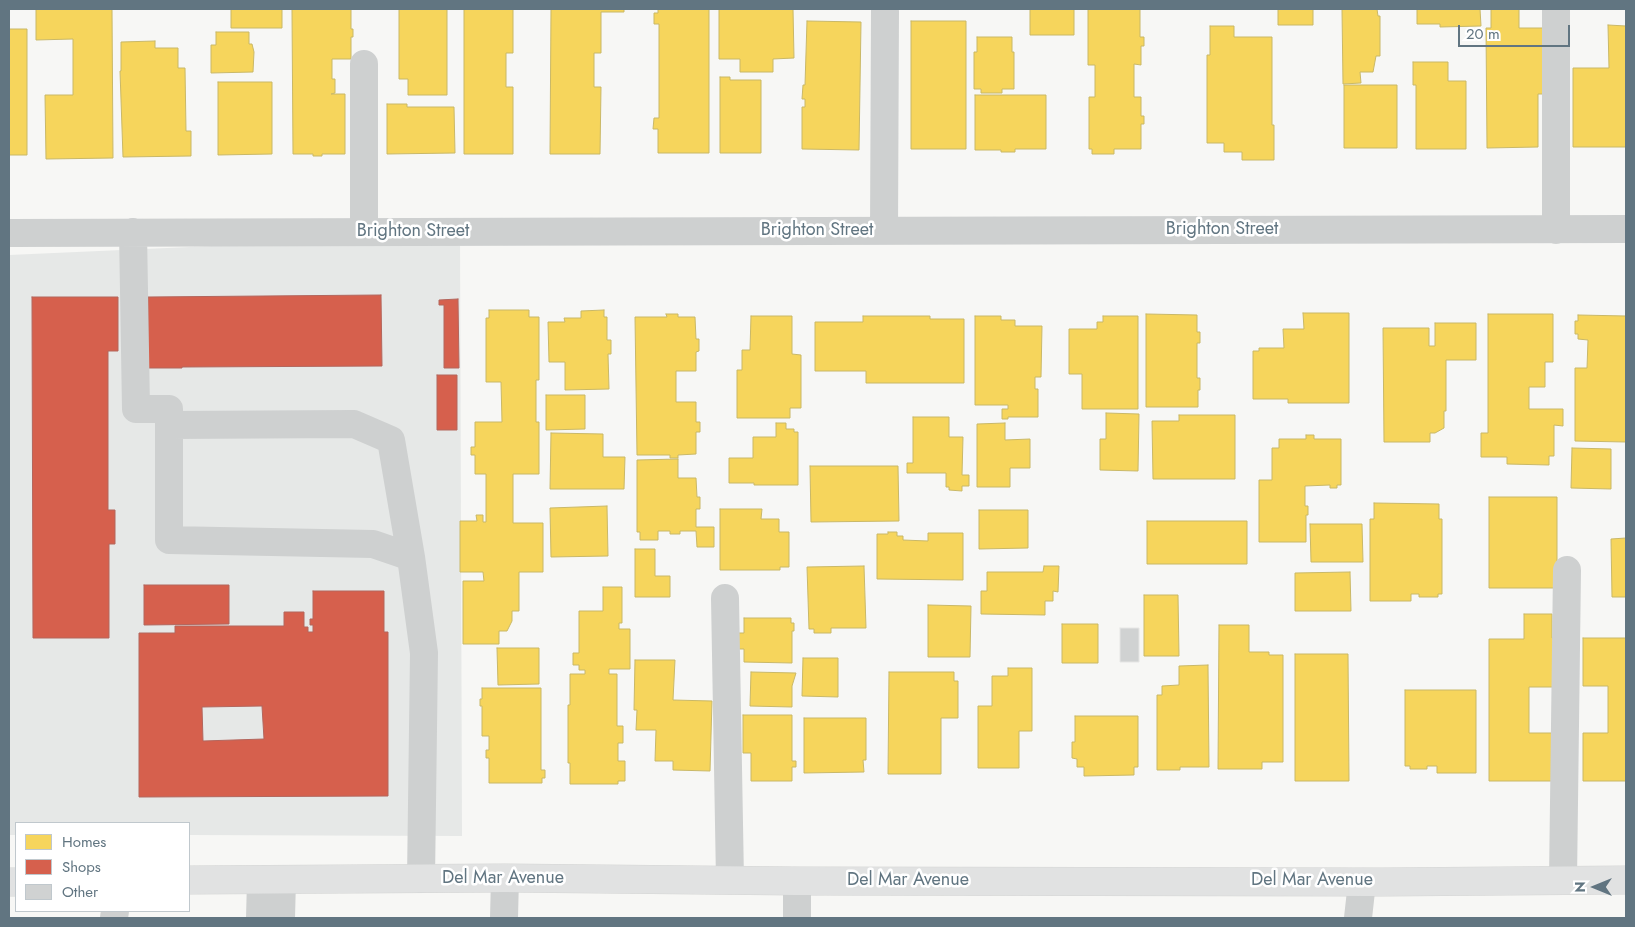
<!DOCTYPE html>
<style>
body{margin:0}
#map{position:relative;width:1635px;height:927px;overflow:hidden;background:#f7f7f5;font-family:Jost,sans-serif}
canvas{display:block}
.frame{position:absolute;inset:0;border:10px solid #617581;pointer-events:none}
.legend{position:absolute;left:15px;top:822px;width:175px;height:90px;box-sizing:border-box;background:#fff;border:1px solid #c0c8cd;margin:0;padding:6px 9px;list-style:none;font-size:15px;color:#617581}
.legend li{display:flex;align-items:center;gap:10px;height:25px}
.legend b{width:25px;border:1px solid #c0c8cd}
.north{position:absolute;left:1570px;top:862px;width:50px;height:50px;-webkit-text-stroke:4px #fff;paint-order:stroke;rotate:270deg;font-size:14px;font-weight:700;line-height:20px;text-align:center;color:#617581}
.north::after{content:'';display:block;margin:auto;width:18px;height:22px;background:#617581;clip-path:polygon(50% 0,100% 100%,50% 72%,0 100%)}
.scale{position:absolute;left:1458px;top:25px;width:112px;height:22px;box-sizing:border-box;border:2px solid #617581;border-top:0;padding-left:6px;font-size:15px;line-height:18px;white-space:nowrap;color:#617581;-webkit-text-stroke:4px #fff;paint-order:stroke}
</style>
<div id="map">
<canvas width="1635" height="927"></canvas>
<div class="frame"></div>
<ul class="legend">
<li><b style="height:14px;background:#f6d55c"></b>Homes</li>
<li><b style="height:14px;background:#d6604d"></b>Shops</li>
<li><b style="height:14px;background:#d0d2d2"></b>Other</li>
</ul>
<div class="north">N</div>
<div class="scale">20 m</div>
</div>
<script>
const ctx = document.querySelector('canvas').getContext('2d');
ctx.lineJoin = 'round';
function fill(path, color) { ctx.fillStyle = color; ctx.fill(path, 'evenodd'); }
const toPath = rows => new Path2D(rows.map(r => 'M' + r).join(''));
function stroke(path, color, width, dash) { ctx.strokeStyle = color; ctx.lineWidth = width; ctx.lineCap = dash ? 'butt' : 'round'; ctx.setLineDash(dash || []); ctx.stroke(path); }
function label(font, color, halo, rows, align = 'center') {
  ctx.font = font + ' Jost,sans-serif'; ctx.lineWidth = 5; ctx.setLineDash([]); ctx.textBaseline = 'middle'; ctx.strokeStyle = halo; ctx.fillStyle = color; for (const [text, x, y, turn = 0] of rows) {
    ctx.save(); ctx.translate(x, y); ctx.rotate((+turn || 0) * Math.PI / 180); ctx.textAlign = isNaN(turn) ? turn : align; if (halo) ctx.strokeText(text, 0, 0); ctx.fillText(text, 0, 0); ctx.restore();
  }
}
fill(toPath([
 [460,235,462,836,189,835,189,823,16,823,16,835,9,835,9,255]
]), '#e6e8e7');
const homes = toPath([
 [36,9,112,9,113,158,46,159,45,95,73,95,73,39,36,40,36,9],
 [231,9,282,9,282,28,231,28,231,9],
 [292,9,351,9,351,29,353,29,353,37,351,37,351,59,332,59,332,79,335,79,335,93,331,94,345,94,345,154,322,154,322,156,313,156,313,154,293,154,292,9],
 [399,9,447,9,447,95,408,95,408,79,399,79,399,9],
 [464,9,513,9,513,53,506,53,506,87,513,87,513,154,464,154,464,9],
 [551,9,624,9,624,12,601,12,601,53,594,53,594,87,601,87,600,154,550,154,551,9],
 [658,9,709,9,709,153,658,153,658,129,653,129,654,118,659,118,659,24,654,24,654,13,658,13,658,9],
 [719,9,793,9,794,58,773,59,773,72,740,72,740,59,719,59,719,9],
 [1030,9,1074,9,1074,35,1030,35,1030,9],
 [1088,9,1140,9,1140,37,1144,37,1144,46,1141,46,1141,65,1134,64,1134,97,1141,97,1141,116,1144,116,1144,124,1141,124,1141,149,1114,149,1114,154,1092,154,1092,149,1089,149,1089,97,1095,97,1095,65,1088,65,1088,9],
 [1278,9,1313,9,1313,25,1278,25,1278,9],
 [1342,9,1377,9,1378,16,1380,16,1380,56,1376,56,1373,72,1360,72,1361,83,1343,84,1342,9],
 [1417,9,1480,9,1481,26,1440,27,1440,24,1417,24,1417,9],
 [1491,9,1519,9,1519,28,1545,28,1545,94,1538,94,1538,147,1487,148,1486,28,1491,28,1491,9],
 [807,21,861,22,859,150,802,149,802,107,805,107,805,99,802,99,803,85,805,85,807,21],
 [911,21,966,21,966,149,911,149,911,21],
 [1608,25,1626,26,1626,147,1573,147,1573,68,1609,68,1608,25],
 [1210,26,1234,26,1234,37,1272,37,1272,125,1274,125,1274,160,1242,160,1242,152,1224,152,1224,143,1207,143,1207,55,1210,55,1210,26],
 [9,29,27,29,27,155,9,155,9,29],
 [216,32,249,32,249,44,252,44,254,52,253,72,211,73,211,45,216,45,216,32],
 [977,37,1012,37,1012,52,1014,52,1014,89,1002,89,1002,93,981,93,981,89,974,89,974,52,977,52,977,37],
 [155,41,155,48,178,48,178,68,185,68,186,131,191,131,191,156,123,157,120,71,121,71,121,42,155,41],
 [1413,62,1448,62,1448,81,1466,81,1466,149,1416,149,1416,85,1413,85,1413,62],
 [720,77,730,77,730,80,761,80,761,153,720,153,720,77],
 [218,82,272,82,272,154,218,155,218,82],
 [1344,85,1397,85,1397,148,1344,148,1344,85],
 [975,95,1046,95,1046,149,1015,149,1015,152,1001,152,1001,150,975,150,975,95],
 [387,104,407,104,407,107,454,107,455,153,387,154,387,104],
 [489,310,529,310,529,317,539,317,539,380,536,380,536,422,539,422,539,474,513,474,513,523,543,523,543,572,519,572,519,611,512,611,512,621,507,631,499,631,499,644,463,644,463,581,484,581,483,572,460,572,460,521,477,521,476,515,483,515,483,522,486,522,486,474,475,474,475,455,471,455,471,447,475,447,475,422,502,422,501,382,486,382,486,318,489,318,489,310],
 [604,310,604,317,607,317,607,340,611,340,611,354,608,354,609,389,565,390,565,362,549,362,548,322,565,322,564,318,581,318,581,311,604,310],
 [1303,313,1349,313,1349,403,1288,403,1288,399,1253,399,1253,351,1259,351,1259,348,1284,348,1283,329,1304,329,1303,313],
 [666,314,678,314,678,317,695,317,696,339,699,339,699,351,696,352,696,371,676,371,676,402,696,402,696,422,700,422,700,432,696,432,696,454,678,455,678,458,670,458,670,455,637,455,635,317,667,317,666,314],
 [1146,314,1197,315,1197,332,1200,332,1200,343,1197,343,1197,378,1200,378,1200,390,1198,390,1198,407,1146,407,1146,314],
 [1488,314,1553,314,1553,362,1545,362,1545,387,1529,387,1529,409,1563,409,1563,426,1554,425,1554,456,1549,456,1549,465,1507,464,1507,457,1481,457,1481,433,1488,433,1488,314],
 [1578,315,1626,316,1626,442,1575,441,1575,368,1587,368,1588,340,1578,339,1578,334,1575,334,1575,321,1578,321,1578,315],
 [751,316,792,316,792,354,801,355,801,408,790,408,790,418,737,418,737,370,742,370,742,350,750,350,751,316],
 [863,316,930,316,930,319,964,319,964,383,866,383,866,371,815,371,815,322,863,322,863,316],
 [975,316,1001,316,1001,320,1015,320,1015,326,1042,326,1041,377,1035,377,1035,389,1038,389,1038,417,1008,417,1008,419,1002,419,1002,409,1008,409,1008,405,975,405,975,316],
 [1103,316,1138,316,1138,409,1082,409,1082,374,1069,374,1069,329,1097,329,1097,322,1103,322,1103,316],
 [1435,323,1476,323,1476,360,1446,360,1446,411,1444,411,1444,428,1435,433,1430,433,1430,442,1384,442,1383,328,1429,328,1429,346,1435,346,1435,323],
 [546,395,585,395,585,429,546,430,546,395],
 [1106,413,1139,414,1138,471,1100,470,1100,439,1106,439,1106,413],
 [1179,415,1235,415,1235,479,1153,479,1152,421,1179,421,1179,415],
 [913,417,949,417,949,437,963,437,962,475,969,475,969,486,962,486,962,491,949,490,949,487,946,487,946,473,907,473,907,463,913,463,913,417],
 [776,423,786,423,786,429,794,429,794,432,798,432,798,485,754,485,754,483,729,483,729,458,753,458,753,437,776,437,776,423],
 [1005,423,1005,440,1030,439,1030,468,1010,468,1010,487,977,487,977,424,1005,423],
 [551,433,603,434,603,457,625,457,624,489,550,489,551,433],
 [1306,435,1314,435,1314,439,1341,439,1341,485,1337,485,1337,488,1330,488,1330,485,1305,486,1305,506,1308,506,1308,515,1306,515,1306,542,1259,542,1259,480,1272,480,1272,448,1279,448,1279,439,1306,439,1306,435],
 [1572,448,1611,449,1611,489,1571,488,1572,448],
 [678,459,678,478,696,478,697,497,700,497,700,509,696,509,696,527,714,527,714,547,697,547,696,531,680,531,680,534,670,534,670,531,658,531,658,540,640,540,640,532,637,532,637,460,678,459],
 [810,466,898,466,899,521,811,522,810,466],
 [1489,497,1557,497,1557,588,1489,588,1489,497],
 [1374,503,1439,504,1439,519,1442,519,1442,594,1438,594,1438,597,1419,597,1419,594,1411,594,1411,601,1370,601,1370,519,1374,519,1374,503],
 [607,506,608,556,551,557,550,508,607,506],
 [720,509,762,509,761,519,779,519,779,532,789,532,789,567,780,567,780,570,720,570,720,509],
 [979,510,1028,510,1028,548,979,549,979,510],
 [1147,521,1247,521,1247,564,1147,564,1147,521],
 [1310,524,1362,524,1363,562,1311,562,1310,524],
 [888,532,897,532,897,536,903,536,903,540,928,541,928,533,963,533,963,580,877,579,877,534,888,534,888,532],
 [1626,538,1626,597,1612,597,1611,539,1626,538],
 [635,549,655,549,655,576,670,576,670,597,635,597,635,549],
 [864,566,866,628,831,628,831,633,814,633,814,629,809,629,807,567,864,566],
 [1044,566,1059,566,1058,592,1053,591,1053,601,1045,601,1045,615,981,614,981,591,987,591,987,572,1043,572,1044,566],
 [1350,572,1351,611,1295,611,1295,573,1350,572],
 [603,587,622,587,622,623,619,623,619,629,630,629,630,669,609,669,609,674,617,674,617,726,623,726,623,743,618,743,618,761,625,761,625,781,618,781,618,784,570,784,570,763,568,763,568,705,570,705,570,674,585,674,585,670,579,670,579,665,573,665,573,653,579,653,579,611,603,611,603,587],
 [1144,595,1178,595,1179,656,1144,656,1144,595],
 [928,605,971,606,970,657,928,657,928,605],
 [1524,614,1552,614,1552,638,1554,638,1554,687,1529,687,1529,733,1555,733,1555,781,1489,781,1489,639,1524,639,1524,614],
 [744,618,791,618,791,623,794,623,794,631,792,631,792,663,744,662,744,649,737,649,737,633,744,633,744,618],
 [1062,624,1098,624,1098,663,1062,663,1062,624],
 [1219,625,1249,625,1249,652,1269,652,1269,655,1283,655,1283,762,1262,762,1262,769,1218,769,1219,625],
 [1583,638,1626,638,1626,781,1583,781,1583,733,1608,733,1608,686,1583,686,1583,638],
 [497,648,539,648,539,684,498,685,497,648],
 [1295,654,1348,654,1349,781,1295,781,1295,654],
 [803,658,838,658,838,697,802,696,803,658],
 [635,660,675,660,673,700,712,701,710,771,673,770,673,761,655,761,656,730,636,730,637,710,634,710,635,660],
 [1208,665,1209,767,1180,767,1180,770,1157,770,1157,695,1162,695,1162,686,1179,685,1179,666,1208,665],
 [1008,668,1032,668,1032,731,1019,731,1019,768,978,768,978,706,992,706,992,676,1008,676,1008,668],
 [751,672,796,673,792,686,792,707,750,706,751,672],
 [889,672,954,672,954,681,958,681,958,718,941,718,941,774,888,774,889,672],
 [482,688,541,688,541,770,545,770,545,778,542,778,542,783,489,783,489,758,486,758,486,750,489,750,489,736,482,736,482,706,480,706,480,699,482,699,482,688],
 [1405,690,1476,690,1476,773,1437,773,1437,766,1427,766,1427,769,1410,769,1410,766,1405,766,1405,690],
 [743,715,792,715,792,761,796,761,796,767,792,767,792,781,751,781,751,753,743,753,743,715],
 [1075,716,1138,716,1138,767,1134,767,1134,775,1084,776,1084,767,1077,767,1077,759,1072,758,1072,742,1075,742,1075,716],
 [804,718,866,718,866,760,863,760,864,772,804,773,804,718]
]);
fill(homes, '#f6d55c');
stroke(homes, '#c9b867', 1);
const shops = toPath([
 [381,295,382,366,182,367,182,368,148,368,148,297,381,295],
 [32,297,118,297,118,351,108,351,108,510,115,510,115,544,109,544,109,638,33,638,32,297],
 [458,299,459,368,444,368,444,305,439,305,439,300,458,299],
 [437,375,457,375,457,430,437,430,437,375],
 [144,585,229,585,229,624,144,625,144,585],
 [313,591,384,591,384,632,388,632,388,796,139,797,139,633,175,633,175,626,284,626,284,612,304,612,304,627,308,627,308,632,313,632,313,625,310,625,310,619,313,619,313,591],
 [262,706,264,739,203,741,202,707,262,706]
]);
fill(shops, '#d6604d');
stroke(shops, '#b3665d', 1);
const building = toPath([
 [1120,628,1139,628,1139,662,1120,662,1120,628]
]);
fill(building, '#d0d2d2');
stroke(building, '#e6e6e5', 1);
const major = toPath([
 [189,880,505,878,797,881,1382,882,1626,880],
 [9,882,16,882]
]);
stroke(major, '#d4d5d4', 29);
stroke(toPath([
 [1556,9,1556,230],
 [364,64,364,232],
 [884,231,885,11],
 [133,232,136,409,169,409,169,540,373,544,411,557,424,653,421,879],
 [9,233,1626,229],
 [169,425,354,424,391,440,411,557],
 [725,598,730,880],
 [1563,880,1567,570],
 [797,881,797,918],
 [114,918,115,911],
 [260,918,261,880],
 [281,918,282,880],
 [504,918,505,878],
 [1358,918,1362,882]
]), '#ced0d0', 28);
stroke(major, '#e1e2e2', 28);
label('18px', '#617581', '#fff', [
 ["Brighton Street",1222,230],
 ["Brighton Street",817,231],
 ["Brighton Street",413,232],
 ["Del Mar Avenue",503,879],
 ["Del Mar Avenue",908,881],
 ["Del Mar Avenue",1312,881]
]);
</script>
